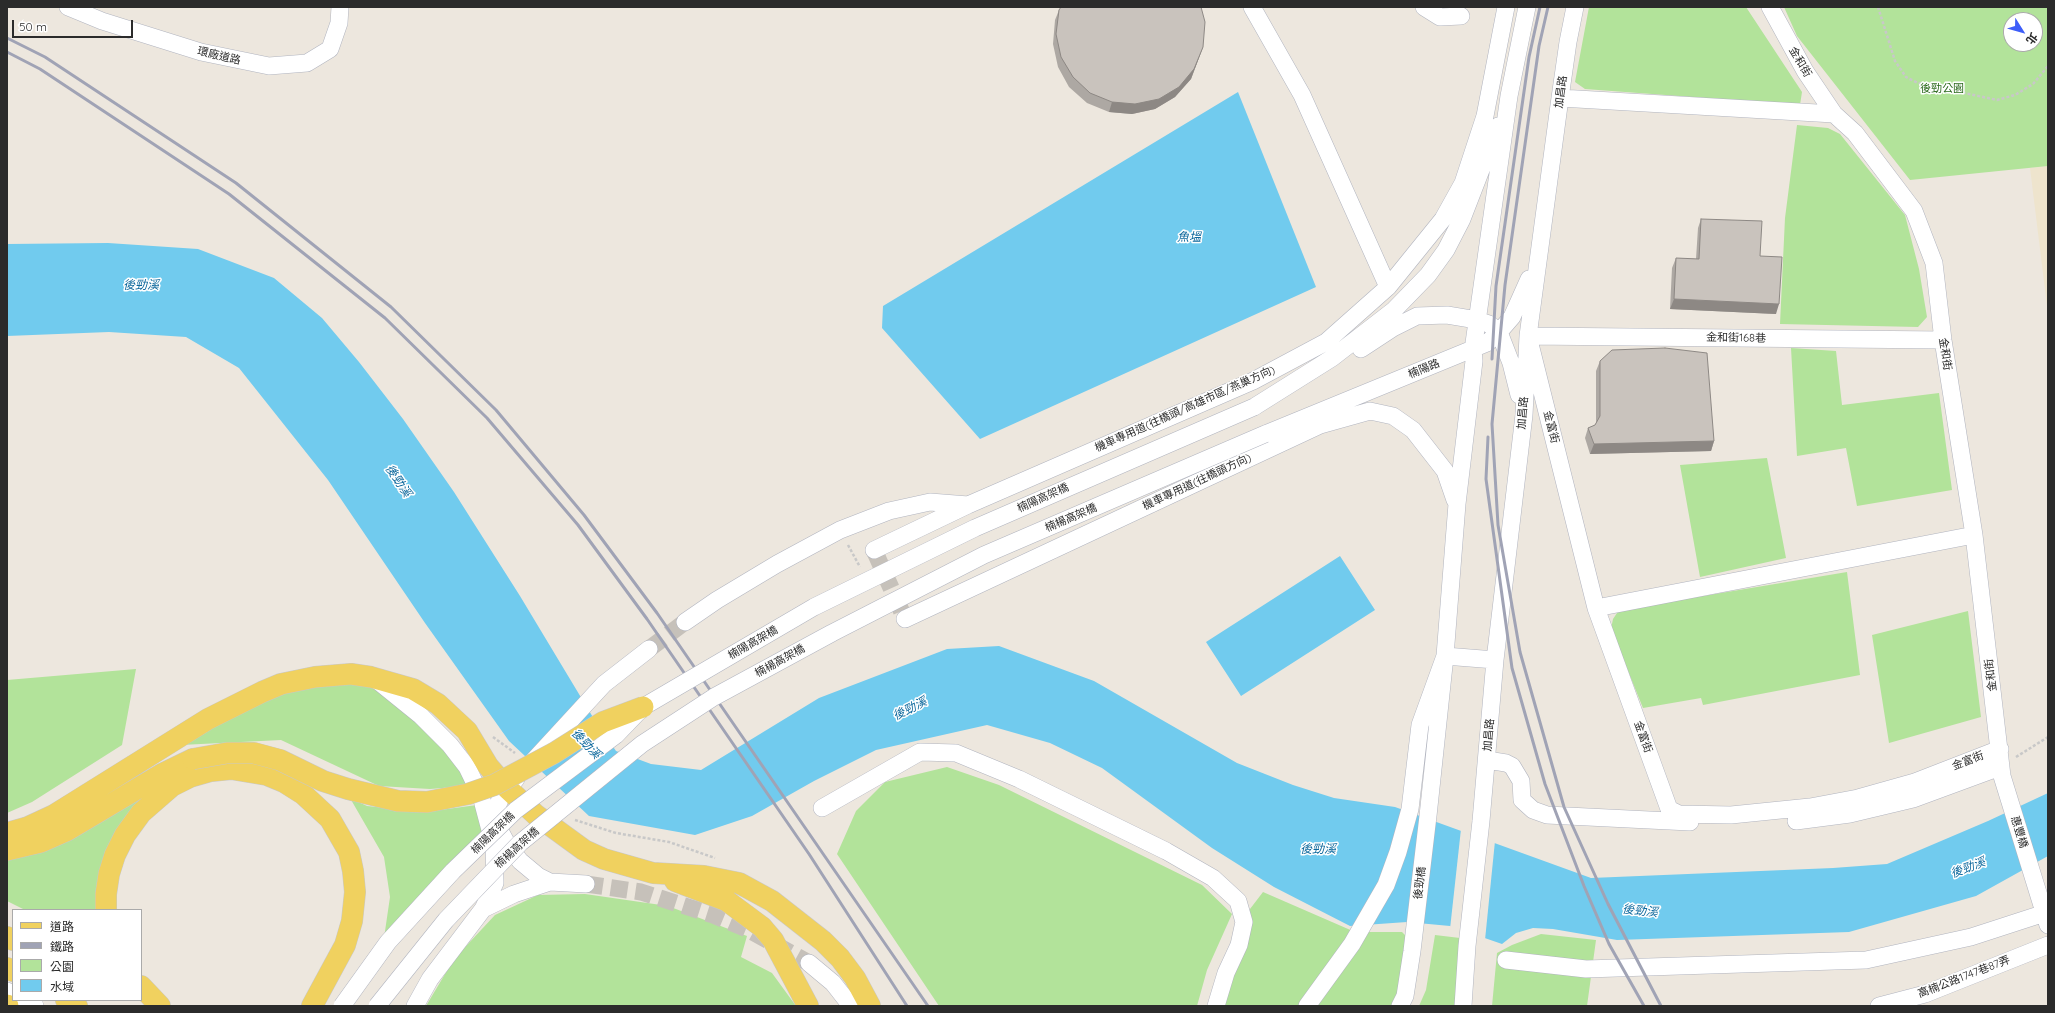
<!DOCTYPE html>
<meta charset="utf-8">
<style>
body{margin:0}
#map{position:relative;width:2055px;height:1013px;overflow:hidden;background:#ede7de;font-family:Quicksand,"Noto Sans TC",sans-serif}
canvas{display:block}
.frame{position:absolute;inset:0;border:8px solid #2b2b2b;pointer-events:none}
.legend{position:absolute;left:12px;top:909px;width:130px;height:92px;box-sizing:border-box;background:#fff;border:1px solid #aaa;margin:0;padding:5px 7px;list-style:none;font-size:12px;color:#2b2b2b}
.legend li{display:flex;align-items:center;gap:8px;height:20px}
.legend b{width:20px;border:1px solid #aaa}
.north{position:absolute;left:2003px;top:12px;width:40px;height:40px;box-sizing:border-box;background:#fff;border:1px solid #aaa;border-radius:50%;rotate:127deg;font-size:11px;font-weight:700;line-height:16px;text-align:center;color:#2b2b2b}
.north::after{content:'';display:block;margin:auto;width:14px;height:18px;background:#3e5ef9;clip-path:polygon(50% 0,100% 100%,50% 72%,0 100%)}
.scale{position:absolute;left:12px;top:20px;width:121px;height:18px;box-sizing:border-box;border:2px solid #2b2b2b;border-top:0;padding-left:5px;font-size:12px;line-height:14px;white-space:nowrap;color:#2b2b2b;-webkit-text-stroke:3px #fff;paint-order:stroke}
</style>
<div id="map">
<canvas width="2055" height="1013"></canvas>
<div class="frame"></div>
<ul class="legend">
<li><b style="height:5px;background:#f0d15f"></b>道路</li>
<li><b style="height:5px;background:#a0a3b5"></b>鐵路</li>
<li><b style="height:11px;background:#b2e39a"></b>公園</li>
<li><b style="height:11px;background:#71cbee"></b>水域</li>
</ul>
<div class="north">北</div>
<div class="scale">50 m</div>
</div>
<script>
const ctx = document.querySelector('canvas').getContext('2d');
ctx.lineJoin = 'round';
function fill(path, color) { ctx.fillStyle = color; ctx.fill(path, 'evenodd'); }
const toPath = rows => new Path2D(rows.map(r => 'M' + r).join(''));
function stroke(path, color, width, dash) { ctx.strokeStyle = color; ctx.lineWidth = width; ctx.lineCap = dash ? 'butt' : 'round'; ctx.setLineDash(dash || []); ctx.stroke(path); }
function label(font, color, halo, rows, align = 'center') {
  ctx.font = font + ' Quicksand,"Noto Sans TC",sans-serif'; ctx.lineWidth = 3; ctx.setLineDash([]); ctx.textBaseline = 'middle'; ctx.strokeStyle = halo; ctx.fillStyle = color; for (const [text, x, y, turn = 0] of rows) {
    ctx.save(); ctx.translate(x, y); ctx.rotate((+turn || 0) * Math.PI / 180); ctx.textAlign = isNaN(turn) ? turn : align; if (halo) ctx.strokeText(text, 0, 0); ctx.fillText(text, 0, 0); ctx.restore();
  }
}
fill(toPath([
 [2048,166,2048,314,2030,168]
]), '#eee4cd');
fill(toPath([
 [1589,7,1746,7,1802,92,1800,105,1585,89,1575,82],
 [1784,7,2048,7,2048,166,1910,180,1797,36],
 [2011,20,2035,20,2035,44,2011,44],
 [1797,125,1828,128,1840,134,1905,215,1919,269,1927,317,1918,327,1780,324,1785,218],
 [1791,348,1836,351,1842,405,1939,393,1952,490,1857,506,1846,448,1797,456],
 [1767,458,1786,558,1700,577,1680,465],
 [1847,572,1860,675,1703,705,1701,698,1643,708,1611,629,1613,619,1619,610],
 [1968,611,1981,717,1889,743,1872,635],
 [136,669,122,745,32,802,7,813,7,680],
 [350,680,377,687,416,716,451,756,468,786,430,789,379,786,281,740,181,745,261,700,297,689],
 [947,767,999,785,1202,885,1232,914,1207,970,1197,1006,939,1006,837,854,856,811,885,782],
 [168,779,150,794,100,910,25,910,7,901,7,856],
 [350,798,367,806,425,812,477,805,483,830,384,938,390,897,384,857],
 [1263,892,1355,932,1402,932,1409,939,1399,998,1393,1006,1216,1006,1225,962,1250,909],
 [585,894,668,906,747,936,741,957,772,973,796,1006,426,1006,454,959,495,915,538,895],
 [1541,934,1596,940,1587,1006,1492,1006,1497,953,1512,945],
 [1435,935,1460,938,1455,1006,1419,1006,1426,990]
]), '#b2e39a');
fill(toPath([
 [1238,92,1316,287,980,439,882,328,883,306],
 [108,243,198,249,274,278,322,318,359,362,403,419,454,492,520,596,594,719,616,751,651,764,701,770,819,698,947,649,999,646,1094,681,1237,763,1293,785,1334,798,1395,807,1591,878,1833,868,1887,864,1988,821,2048,793,2048,856,1976,896,1849,932,1617,940,1553,929,1533,928,1516,933,1502,944,1450,926,1407,922,1350,926,1274,887,1212,848,1102,768,1050,743,987,725,876,750,814,781,752,816,695,835,589,816,509,741,425,623,328,480,239,368,186,337,109,332,7,336,7,244],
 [1340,556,1375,610,1241,696,1206,642]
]), '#71cbee');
fill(toPath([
 [1461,829,1495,841,1485,940,1450,929]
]), '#ede7de');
stroke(toPath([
 [874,550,905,619],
 [649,649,685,622],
 [586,884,641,892,713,915,747,929,809,963]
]), '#c6c1ba', 17, [17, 8]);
const minor = toPath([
 [68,7,102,21,201,52,269,66,307,63,330,49,339,23,340,7],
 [1252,7,1302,95,1388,287],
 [1424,7,1440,17,1461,16],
 [1770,7,1805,71,1834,114,1855,133,1914,211,1934,263,1943,340,1974,535,2002,776,2048,925],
 [1560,98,1834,114],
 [1943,340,1528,336,1596,608,1669,809,1679,814,1731,815,1810,807,1858,798,1915,782,2000,749],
 [1361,349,1393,328,1417,316,1447,315,1477,320,1489,324,1499,332,1511,363,1519,395],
 [1254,407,1332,358,1394,310,1428,275,1446,250,1462,219,1498,126],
 [1265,434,1487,343,1499,332,1512,317,1529,279],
 [874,550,968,505,1253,381,1326,342,1388,287,1443,219,1463,183,1485,116,1506,7],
 [1596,608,1974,535],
 [905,619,1320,425,1370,411,1393,416,1413,430,1445,471,1455,500],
 [685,622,717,600,777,564,840,530,889,511,930,502,968,505],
 [379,682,421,716,450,745,467,767,481,796,494,845,495,883,483,909,430,979,415,1006],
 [534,760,604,684,649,649],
 [1487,760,1506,763,1512,766,1521,781,1522,800,1533,810,1547,815,1690,822],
 [516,779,500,799,497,808,499,829,506,842,520,861,538,876,550,882,586,884],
 [822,808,920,752,956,753,1019,779,1166,851,1213,878,1238,901,1244,922,1239,945,1226,973,1216,1006],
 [1796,821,1850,814,1913,799,2000,767],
 [483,909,514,894,550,882],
 [1506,960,1586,969,1866,960,1971,937,2048,912],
 [809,963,833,983,851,1006],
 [7,991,13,994],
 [24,1000,35,1006],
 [1307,1006,1352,944,1386,885,1398,852,1410,809,1420,725,1445,656,1495,660],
 [1400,1006,1405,996,1412,951,1428,816,1445,656,1457,504,1474,361,1473,350,1509,96,1527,7],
 [1463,1006,1467,946,1481,821,1495,660,1524,415,1528,336,1560,98,1568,42,1575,7],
 [1879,1006,1925,994,2048,945]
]);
const major = toPath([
 [7,833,28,827,54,815,208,719,262,692,281,684,315,677,351,674,371,677,413,689,438,704,467,731,488,766,507,788,536,815,584,850,604,859,653,873,704,876,739,883,772,901,823,941,840,958,855,978,870,1006],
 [7,850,41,842,66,831,162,774,193,759],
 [675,881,727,901,762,927,773,940,808,1006],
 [106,910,106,894,109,874,115,855,125,835,141,813,172,786,190,777,211,771,231,769,267,775,284,782,303,794,330,819,349,852,353,871,355,892,352,921,345,945,312,1006],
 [7,937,13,940],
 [7,968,13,971],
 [141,986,160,1006],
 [66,1000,77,1006],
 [7,1005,8,1006]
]);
stroke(minor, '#b1b4bf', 18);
stroke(major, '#c8c8c8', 22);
stroke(toPath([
 [1878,7,1895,61,1906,77,1918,83,1997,100,2015,95,2033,84,2048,66],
 [848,545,860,567],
 [493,737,515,753],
 [2016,757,2048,737],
 [575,820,616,833,669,842,715,858]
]), '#c8c8c8', 2.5, [3, 2]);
stroke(minor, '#fff', 17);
stroke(major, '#f0d15f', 21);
stroke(toPath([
 [1548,7,1539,46,1505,285,1492,424,1498,525,1520,652,1564,807,1608,904,1661,1006],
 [7,38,45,57,236,183,391,307,496,410,584,515,657,613,928,1006],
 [7,52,40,69,229,194,385,318,487,418,578,525,647,619,809,854,907,1006],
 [1492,359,1496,286,1529,57,1540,7],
 [1488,437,1486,479,1512,668,1545,784,1584,886,1609,944,1644,1006]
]), '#a0a3b5', 3);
const minorBridge = toPath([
 [342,1006,388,942,453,871,516,810,616,735,643,707,814,607,975,528,1254,407],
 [377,1006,446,920,520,843,642,744,714,697,832,633,984,555,1265,434]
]);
const majorBridge = toPath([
 [193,759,227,753,254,753,280,760,323,781,348,789,398,801,427,802,468,794,494,785,554,753,603,722,643,707]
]);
stroke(minorBridge, '#b1b4bf', 18, []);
stroke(majorBridge, '#c8c8c8', 22, []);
stroke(minorBridge, '#fff', 17);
stroke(majorBridge, '#f0d15f', 21);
fill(toPath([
 [1059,10,1203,47,1191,79,1175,97,1155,109,1132,114,1109,112,1087,103,1069,87,1058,67,1053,44,1055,20],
 [1701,219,1760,256,1776,314,1670,309,1672,268,1676,258,1696,259,1698,228],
 [1600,361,1714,441,1711,451,1590,454,1585,438,1588,428,1595,425,1596,423,1596,371]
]), '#ada8a3');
fill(toPath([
 [1203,47,1191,79,1175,97,1155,109,1132,114,1109,112,1112,102],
 [1674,299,1779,304,1776,314,1670,309],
 [1714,441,1711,451,1590,454,1594,444]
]), '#8d8884');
const building = toPath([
 [1061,7,1201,7,1205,22,1203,47,1194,69,1179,87,1159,99,1135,104,1112,102,1090,93,1073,77,1061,57,1056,34,1059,10,1061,7],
 [1701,219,1762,221,1760,256,1782,257,1779,304,1674,299,1676,258,1699,259,1701,219],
 [1665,348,1707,353,1714,441,1594,444,1588,428,1595,425,1600,416,1600,361,1612,350,1665,348]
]);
fill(building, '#c9c3bd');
stroke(building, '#8d8884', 1);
label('11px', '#2b2b2b', '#fff', [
 ["環廠道路",219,56,13],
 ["金和街",1800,62,59],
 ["加昌路",1561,92,-82],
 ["金和街168巷",1736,338,1],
 ["金和街",1945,354,81],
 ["楠陽路",1424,369,-22],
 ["機車專用道(往橋頭/高雄市區/燕巢方向)",1185,409,-24],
 ["加昌路",1523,413,-85],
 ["金富街",1551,427,76],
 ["機車專用道(往橋頭方向)",1197,482,-25],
 ["楠陽高架橋",1043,498,-24],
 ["楠楊高架橋",1071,518,-23],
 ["楠陽高架橋",753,643,-30],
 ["楠楊高架橋",780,661,-29],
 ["金和街",1991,675,-97],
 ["加昌路",1489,735,-85],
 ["金富街",1643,737,70],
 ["金富街",1968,761,-21],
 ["惠豐橋",2019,832,73],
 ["楠陽高架橋",493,833,-44],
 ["楠楊高架橋",517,848,-42],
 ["後勁橋",1420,883,-83],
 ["高楠公路1747巷87弄",1964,977,-21]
]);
label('11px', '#2a691b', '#fff', [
 ["後勁公園",1942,89]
]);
label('italic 12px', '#0e699d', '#fff', [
 ["魚塭",1189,237],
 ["後勁溪",141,285],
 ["後勁溪",398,481,56],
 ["後勁溪",910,709,-27],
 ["後勁溪",586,744,46],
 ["後勁溪",1318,849],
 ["後勁溪",1968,868,-21],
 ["後勁溪",1640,911,6]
]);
</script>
